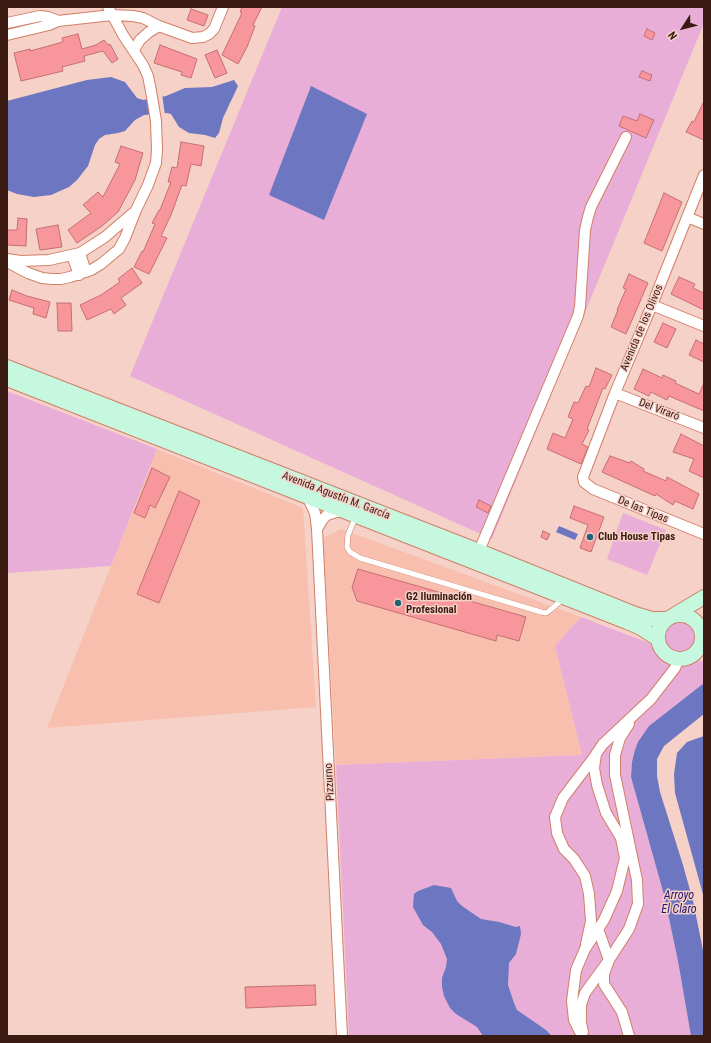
<!DOCTYPE html>
<meta charset="utf-8">
<style>
body{margin:0}
#map{position:relative;width:711px;height:1043px;overflow:hidden;background:#f5d1c7;font-family:"Roboto Condensed",sans-serif}
canvas{display:block}
.frame{position:absolute;inset:0;border:8px solid #3b1a11;pointer-events:none}
.north{position:absolute;left:663px;top:8px;width:40px;height:40px;-webkit-text-stroke:3px #f5d1c7;paint-order:stroke;rotate:234deg;font-size:11px;font-weight:700;line-height:16px;text-align:center;color:#3b1a11}
.north::after{content:'';display:block;margin:auto;width:14px;height:18px;background:#3b1a11;clip-path:polygon(50% 0,100% 100%,50% 72%,0 100%)}
</style>
<div id="map">
<canvas width="711" height="1043"></canvas>
<div class="frame"></div>
<div class="north">N</div>
</div>
<script>
const ctx = document.querySelector('canvas').getContext('2d');
ctx.lineJoin = 'round';
function fill(path, color) { ctx.fillStyle = color; ctx.fill(path, 'evenodd'); }
const toPath = rows => new Path2D(rows.map(r => 'M' + r).join(''));
function stroke(path, color, width, dash) { ctx.strokeStyle = color; ctx.lineWidth = width; ctx.lineCap = dash ? 'butt' : 'round'; ctx.setLineDash(dash || []); ctx.stroke(path); }
function label(font, color, halo, rows, align = 'center') {
  ctx.font = font + ' "Roboto Condensed",sans-serif'; ctx.lineWidth = 3; ctx.setLineDash([]); ctx.textBaseline = 'middle'; ctx.strokeStyle = halo; ctx.fillStyle = color; for (const [text, x, y, turn = 0] of rows) {
    ctx.save(); ctx.translate(x, y); ctx.rotate((+turn || 0) * Math.PI / 180); ctx.textAlign = isNaN(turn) ? turn : align; if (halo) ctx.strokeText(text, 0, 0); ctx.fillText(text, 0, 0); ctx.restore();
  }
}
fill(toPath([
 [157,449,303,508,316,707,47,728],
 [341,529,581,617,555,646,582,755,336,765,323,538]
]), '#f9bfae');
fill(toPath([
 [282,7,704,7,704,23,492,539,130,376],
 [7,391,157,449,111,566,7,573],
 [623,513,666,530,647,575,607,559],
 [581,617,649,643,660,657,667,662,679,665,688,664,693,661,699,660,704,663,704,683,649,726,632,762,631,777,664,895,678,961,691,1036,349,1036,336,765,582,755,555,646],
 '664 635a17 17 0 1 1 34 0a17 17 0 1 1-34 0Z'
]), '#e8aed7');
fill(toPath([
 [111,77,125,82,137,98,143,100,166,96,185,88,212,87,234,80,238,86,223,118,219,133,215,138,205,135,189,133,179,127,171,114,167,113,144,115,135,120,125,131,118,133,105,135,99,139,95,145,88,166,77,180,69,187,51,195,34,197,17,194,7,190,7,101,87,80],
 [311,86,367,114,324,220,269,195],
 [559,526,578,534,575,540,556,532],
 [704,683,704,714,664,746,657,759,657,776,660,792,683,865,693,901,704,955,704,1036,691,1036,678,961,664,895,631,777,632,762,635,750,638,742,649,726],
 [704,736,704,898,675,793,674,774,677,753,687,742],
 [434,885,451,888,457,901,462,906,481,919,499,922,516,927,520,926,521,934,516,954,509,963,508,985,514,1003,517,1010,546,1030,552,1036,483,1036,477,1027,456,1014,450,1008,444,996,442,987,442,978,446,967,447,959,441,944,432,932,423,925,413,907,414,894,418,891]
]), '#6d76c1');
fill(toPath([
 [162,94,165,115,150,116,148,97]
]), '#f5d1c7');
const building = toPath([
 [242,7,262,7,253,25,255,26,247,47,238,64,222,55,242,13,240,12,242,7],
 [191,9,208,15,204,26,187,20,191,9],
 [647,29,655,33,652,40,644,36,647,29],
 [78,34,82,49,96,45,104,40,108,45,110,44,118,59,112,63,103,51,84,56,85,61,62,67,63,71,21,81,14,53,30,49,30,51,63,42,62,38,78,34],
 [160,45,197,59,191,78,181,75,182,72,154,63,160,45],
 [217,50,227,73,215,78,205,55,217,50],
 [642,71,652,75,650,81,639,77,642,71],
 [704,101,704,140,686,132,692,121,694,122,704,101],
 [640,114,654,120,646,138,619,126,623,116,637,121,640,114],
 [181,142,204,146,201,166,191,164,186,186,182,185,171,215,161,236,167,238,149,274,134,267,142,251,143,252,155,224,152,223,159,210,160,210,171,182,168,182,172,167,177,168,181,142],
 [121,146,143,153,135,180,118,212,102,226,77,243,68,230,91,213,83,205,98,192,103,197,120,164,115,162,121,146],
 [664,193,682,202,662,251,644,243,664,193],
 [18,218,27,219,26,246,7,245,7,230,17,230,18,218],
 [58,225,62,247,40,250,36,229,58,225],
 [132,268,142,283,121,298,126,305,114,314,111,309,87,320,80,305,101,295,120,282,118,279,132,268],
 [629,274,648,283,626,334,611,327,618,310,617,310,626,289,623,288,629,274],
 [679,277,695,284,693,288,704,293,704,310,671,294,679,277],
 [12,290,27,296,50,302,46,318,33,314,34,308,9,300,12,290],
 [57,303,71,303,72,331,58,331,57,303],
 [663,323,676,329,667,348,654,342,663,323],
 [696,340,704,344,704,362,689,355,696,340],
 [596,368,612,375,605,389,603,388,587,429,589,430,582,444,588,447,581,464,547,449,553,433,565,438,573,419,568,417,574,402,578,403,586,386,589,387,596,368],
 [643,369,662,378,663,375,676,381,675,383,699,394,704,383,704,411,669,396,667,400,651,392,649,396,634,389,643,369],
 [681,434,704,446,704,478,689,471,694,459,673,452,681,434],
 [610,456,630,463,631,461,644,469,643,471,666,481,667,477,699,494,693,509,675,501,673,505,656,494,655,496,602,472,610,456],
 [152,468,170,477,155,508,150,505,145,518,134,513,152,468],
 [179,491,200,501,159,603,137,594,179,491],
 [479,500,491,506,488,513,476,507,479,500],
 [574,506,604,517,591,552,580,548,588,525,570,518,574,506],
 [543,531,550,534,547,540,541,537,543,531],
 [358,569,526,617,519,641,497,635,496,641,357,601,352,587,358,569],
 [315,985,316,1005,246,1008,245,987,315,985]
]);
fill(building, '#f7979c');
stroke(building, '#c46f73', 1);
const lane = toPath([
 [356,516,348,535,347,547,350,552,360,558,541,612,546,613,549,611,564,598]
]);
const street = toPath([
 [7,23,40,16,48,17,58,21],
 [159,26,192,38,203,37,209,34,214,29,223,7],
 [7,35,49,25,58,21,112,15,133,16,143,18,159,26,149,32,140,40,134,50],
 [704,175,652,305,615,393,583,477,584,482,593,489,704,534],
 [687,217,704,224],
 [80,253,86,272],
 [72,255,79,275],
 [7,259,21,261,49,260,80,253,105,237,133,213],
 [7,262,28,273,42,278,52,279,61,279,70,277,91,270,101,264,119,249,125,238,136,210,148,185,156,163,157,150,156,121,151,91,148,76,143,65,123,35,108,7],
 [652,305,704,326],
 [615,393,704,428],
 [307,496,315,513,317,529,342,1036],
 [317,529,323,519,327,515,343,510],
 [479,551,578,316,580,307,585,230,588,217,591,207,626,137],
 [586,944,591,921,589,894,585,876,574,859,564,849,557,833,555,817,563,798,595,756],
 [583,1032,581,1023,581,1005,585,993,609,960,598,929],
 [582,1036,574,1020,572,1001,576,970,585,949,604,920,617,891,625,858,621,838,606,813,597,785,594,768,596,754,603,744,651,699,675,668,679,659],
 [629,1036,622,1012,604,984,604,974,609,960,629,929,638,904,637,880,615,775,615,755,620,738,629,724]
]);
const secondary = toPath([
 [7,367,479,551,635,614,652,619,666,619],
 [7,379,627,622,641,628,658,639],
 [674,615,704,597],
 '658 637a22 22 0 1 1 44 0a22 22 0 1 1-44 0Z'
]);
stroke(lane, '#d17f67', 6);
stroke(street, '#d17f67', 12);
stroke(secondary, '#d17f67', 16);
stroke(lane, '#fff', 5);
stroke(street, '#fff', 10);
stroke(secondary, '#c6f8e0', 14);
for (const [x, y, r, color] of [
 [590,537,4,"#1d6374"],
 [398,603,4,"#1d6374"]
]) { const dot = new Path2D(); dot.arc(x, y, r, 0, 2 * Math.PI); ctx.fillStyle = color; ctx.fill(dot); stroke(dot, '#f5d1c7', 1.5); }
label('11px', '#3b1a11', '#f5d1c7', [
 ["Avenida de los Olivos",642,328,-67],
 ["Del Viraró",659,410,21],
 ["Avenida Agustín M. García",336,496,21],
 ["De las Tipas",643,510,22],
 ["Pizzurno",330,782,-93]
]);
label('bold 11px', '#3b1a11', '#f5d1c7', [
 ["Club House Tipas",598,537],
 ["G2 Iluminación",406,597],
 ["Profesional",406,610]
], 'left');
label('italic 12px', '#201670', '#f5d1c7', [
 ["Arroyo",679,896],
 ["El Claro",679,910]
]);
</script>
